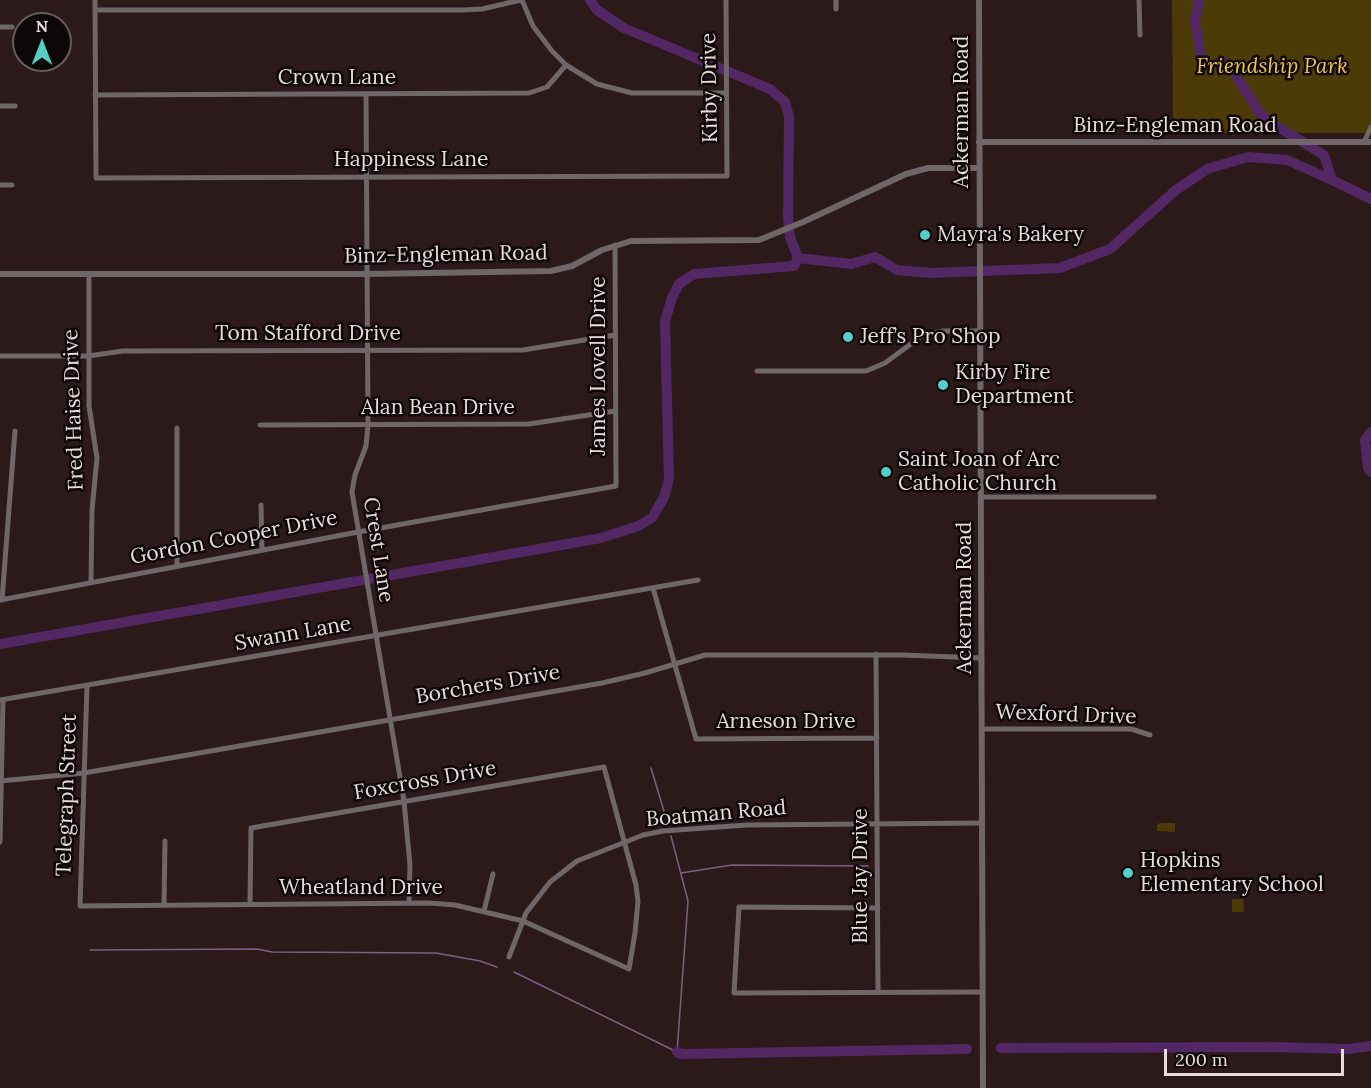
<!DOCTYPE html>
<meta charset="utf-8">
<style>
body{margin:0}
#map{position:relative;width:1371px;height:1088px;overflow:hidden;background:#2b1a19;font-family:Lora,serif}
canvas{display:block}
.north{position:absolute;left:12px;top:12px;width:60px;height:60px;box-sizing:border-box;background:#0e0707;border:2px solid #655c5c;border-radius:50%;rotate:0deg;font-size:16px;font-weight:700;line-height:24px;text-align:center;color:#e8dcdb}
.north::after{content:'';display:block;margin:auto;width:21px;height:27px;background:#55cec5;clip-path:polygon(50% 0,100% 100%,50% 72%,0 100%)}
.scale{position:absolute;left:1164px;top:1049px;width:180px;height:27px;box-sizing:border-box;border:3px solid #e8dcdb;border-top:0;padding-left:8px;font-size:18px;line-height:21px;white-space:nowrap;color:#e8dcdb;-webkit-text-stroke:4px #0e0707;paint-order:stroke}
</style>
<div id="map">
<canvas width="1371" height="1088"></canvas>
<div class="north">N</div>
<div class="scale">200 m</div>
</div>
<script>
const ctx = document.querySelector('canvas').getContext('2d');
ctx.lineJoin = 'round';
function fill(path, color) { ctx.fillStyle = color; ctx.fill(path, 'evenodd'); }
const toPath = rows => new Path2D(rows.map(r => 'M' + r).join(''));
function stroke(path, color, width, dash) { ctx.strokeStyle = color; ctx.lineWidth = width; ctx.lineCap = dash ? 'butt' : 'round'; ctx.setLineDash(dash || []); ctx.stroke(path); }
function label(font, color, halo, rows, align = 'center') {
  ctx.font = font + ' Lora,serif'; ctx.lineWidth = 5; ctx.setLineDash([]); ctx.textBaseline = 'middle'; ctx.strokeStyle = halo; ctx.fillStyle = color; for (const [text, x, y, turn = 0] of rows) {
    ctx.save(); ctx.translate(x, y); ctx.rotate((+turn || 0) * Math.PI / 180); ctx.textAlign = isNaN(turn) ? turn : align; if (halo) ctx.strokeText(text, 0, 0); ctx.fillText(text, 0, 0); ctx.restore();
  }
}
fill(toPath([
 [1172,0,1371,0,1371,133,1173,133],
 [1159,823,1175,823,1175,832,1157,831,1157,826],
 [1232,899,1243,899,1244,912,1232,912]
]), '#4c3a07');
stroke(toPath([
 [651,768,667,821],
 [681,873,732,865,868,866],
 [90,950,257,949,272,952,436,953,480,961,497,967],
 [514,972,677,1052,688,901,671,836]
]), '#7e5e87', 1.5);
stroke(toPath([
 [590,0,597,10,624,28,770,89,785,102,789,116,788,219,790,237,798,258,851,264,875,257,897,270,931,273,1060,268,1110,249,1176,190,1207,169,1248,157,1287,160,1332,180],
 [1199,0,1195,21,1202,63,1211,65,1223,61,1230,66,1259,112,1273,124,1324,155,1332,180,1371,199],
 [1371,432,1365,440,1368,468,1371,472],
 [0,644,601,538,638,526,652,518,664,497,669,479,665,321,672,298,679,284,694,274,794,266,798,258],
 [1001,1048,1273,1047,1348,1049,1371,1046],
 [677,1052,681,1054,967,1049]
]), '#512863', 10);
stroke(toPath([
 [95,0,96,178,727,176,726,0],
 [522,0,533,26,552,51,566,65,597,84,632,93,726,93],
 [836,0,836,9],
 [1139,0,1140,35],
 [95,10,463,10,482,9,521,0],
 [0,27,12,27],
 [366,94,368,425,366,446,355,475,352,492,404,801,410,865,409,903],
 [95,95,529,93,547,87,566,65],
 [0,106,15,106],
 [1364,142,1371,127],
 [0,185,12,185],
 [89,274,89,406,97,458,92,510,91,581],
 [0,356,88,356,123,351,523,350,615,335],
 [757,371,866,371,885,363,923,335,943,331,980,331],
 [260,425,529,424,615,411],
 [177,428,177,566],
 [981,497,1154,497],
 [261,505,262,550],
 [653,588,696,739,877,738],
 [0,600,358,532,616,486,615,245],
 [2,600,15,431],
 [876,654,878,992],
 [87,686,80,906,429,903,455,905,523,921,629,969,635,933,638,901,636,885,604,767,251,828,250,904],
 [0,700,698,580],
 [982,729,1131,729,1150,735],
 [0,781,84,773,602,683,645,673,705,655,902,655,982,658],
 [0,842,3,700],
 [164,905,165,841],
 [878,908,739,907,734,993,983,992],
 [484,911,493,874],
 [509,957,526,913,550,882,577,861,643,835,663,831,747,825,982,823]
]), '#6f666a', 5);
stroke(toPath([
 [979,0,983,1088],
 [979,142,1371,142],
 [0,274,367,274,551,271,572,266,602,250,631,241,759,240,803,222,906,174,928,168,979,168]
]), '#6f666a', 6);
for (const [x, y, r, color] of [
 [925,235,6,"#55cec5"],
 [848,337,6,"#55cec5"],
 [943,385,6,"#55cec5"],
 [886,472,6,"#55cec5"],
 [1128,873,6,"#55cec5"]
]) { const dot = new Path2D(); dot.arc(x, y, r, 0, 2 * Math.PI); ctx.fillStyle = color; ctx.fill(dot); stroke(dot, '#0e0707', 2); }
label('italic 21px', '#edc353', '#0e0707', [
 ["Friendship Park",1272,67]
]);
label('21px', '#e8dcdb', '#0e0707', [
 ["Crown Lane",337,78],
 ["Kirby Drive",710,88,-91],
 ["Ackerman Road",962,112,-90],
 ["Binz-Engleman Road",1175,126],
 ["Happiness Lane",411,160],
 ["Binz-Engleman Road",446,255,-1],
 ["Tom Stafford Drive",308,334],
 ["James Lovell Drive",599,366,-90],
 ["Alan Bean Drive",438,408],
 ["Fred Haise Drive",74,410,-92],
 ["Gordon Cooper Drive",234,538,-11],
 ["Crest Lane",378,550,81],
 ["Ackerman Road",965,598,-90],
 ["Swann Lane",293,634,-10],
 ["Borchers Drive",488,685,-10],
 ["Wexford Drive",1066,715,2],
 ["Arneson Drive",786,722],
 ["Foxcross Drive",425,781,-10],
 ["Telegraph Street",67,795,-88],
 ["Boatman Road",716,814,-5],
 ["Blue Jay Drive",861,876,-90],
 ["Wheatland Drive",361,888]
]);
label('21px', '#e8dcdb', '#0e0707', [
 ["Mayra's Bakery",937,235],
 ["Jeff’s Pro Shop",860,337],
 ["Kirby Fire",955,373],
 ["Department",955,397],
 ["Saint Joan of Arc",898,460],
 ["Catholic Church",898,484],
 ["Hopkins",1140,861],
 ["Elementary School",1140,885]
], 'left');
</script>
